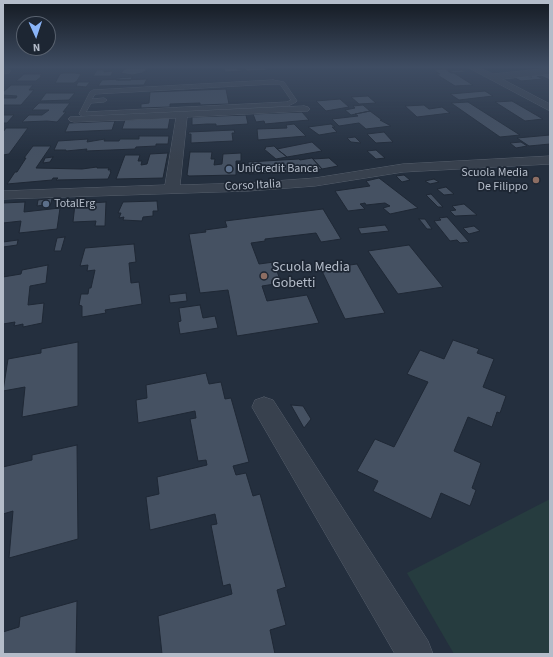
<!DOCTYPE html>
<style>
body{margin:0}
#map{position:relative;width:553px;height:657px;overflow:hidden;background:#242f3e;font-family:"Source Sans 3",sans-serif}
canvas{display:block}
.frame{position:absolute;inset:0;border:4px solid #b4bcc9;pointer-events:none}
.north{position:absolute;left:16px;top:16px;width:40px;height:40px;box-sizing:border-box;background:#1d2633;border:1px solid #59626f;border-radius:50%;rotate:177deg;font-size:11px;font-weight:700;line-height:16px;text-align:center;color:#b4bcc9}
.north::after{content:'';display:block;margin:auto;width:14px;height:18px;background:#8ab4f8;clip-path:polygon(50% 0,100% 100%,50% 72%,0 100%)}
</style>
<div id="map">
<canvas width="553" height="657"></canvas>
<div class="frame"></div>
<div class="north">N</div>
</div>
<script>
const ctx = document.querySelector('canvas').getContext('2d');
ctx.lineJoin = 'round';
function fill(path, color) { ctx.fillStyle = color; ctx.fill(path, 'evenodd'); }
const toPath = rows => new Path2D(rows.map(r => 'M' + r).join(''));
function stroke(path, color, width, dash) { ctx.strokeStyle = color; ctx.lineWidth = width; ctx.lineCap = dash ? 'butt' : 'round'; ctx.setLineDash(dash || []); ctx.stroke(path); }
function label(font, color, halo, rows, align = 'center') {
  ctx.font = font + ' "Source Sans 3",sans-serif'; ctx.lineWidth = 3.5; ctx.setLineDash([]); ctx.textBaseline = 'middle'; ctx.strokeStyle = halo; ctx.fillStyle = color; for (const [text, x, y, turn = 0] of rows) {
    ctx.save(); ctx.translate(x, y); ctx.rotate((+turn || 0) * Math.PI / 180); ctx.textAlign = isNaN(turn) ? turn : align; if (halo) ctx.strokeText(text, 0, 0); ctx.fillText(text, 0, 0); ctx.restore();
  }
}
fill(toPath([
 [550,499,550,654,454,654,407,573]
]), '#263c3f');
const building = toPath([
 [146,68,145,70,147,71,143,72,142,73,132,75,121,73,125,69,146,68],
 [224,68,233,68,244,71,225,72,224,68],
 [245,68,264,68,266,70,247,71,245,68],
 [445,69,454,73,473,85,455,86,436,74,440,74,434,70,445,69],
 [97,70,104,70,104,72,113,71,111,76,93,76,97,70],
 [462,70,466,72,451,73,448,71,462,70],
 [63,73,75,73,81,74,77,81,74,83,55,83,60,74,63,73],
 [550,73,550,80,541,76,537,76,543,79,521,81,513,77,524,76,532,77,527,75,550,73],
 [24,74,42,74,40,76,42,76,36,81,16,81,24,74],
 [132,77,131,80,116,80,116,78,132,77],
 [119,79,118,80,147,79,144,85,98,86,102,80,119,79],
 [78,82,90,82,86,87,76,86,78,82],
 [11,85,33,85,29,90,34,90,21,105,3,105,3,98,16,98,17,96,3,95,3,92,11,85],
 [226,89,229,104,200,105,200,103,170,104,170,107,141,108,141,104,149,103,150,92,226,89],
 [485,91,493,96,459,100,450,94,485,91],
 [46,93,75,93,69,100,40,101,46,93],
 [368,96,376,103,359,104,351,97,368,96],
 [340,99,349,107,326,111,316,101,340,99],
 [512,101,543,119,525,121,495,102,512,101],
 [468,102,520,135,500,137,451,103,468,102],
 [39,103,70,103,63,112,66,112,57,122,47,121,22,122,29,115,42,115,49,110,32,110,39,103],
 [363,105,370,111,351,115,345,110,355,108,353,106,363,105],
 [424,105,429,109,442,107,450,113,417,117,405,106,424,105],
 [370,111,382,120,380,120,391,126,366,129,359,123,339,126,332,119,358,116,355,114,370,111],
 [302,112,309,120,265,124,264,121,256,122,253,114,302,112],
 [3,115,14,115,7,123,3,123,3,115],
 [246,115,248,124,216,126,216,124,207,124,192,125,192,117,246,115],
 [170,118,168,129,122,129,125,120,170,118],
 [115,121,112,130,65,132,69,123,115,121],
 [294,124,306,136,258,140,257,129,287,128,286,125,294,124],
 [331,124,335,127,332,127,337,132,319,135,308,127,331,124],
 [6,128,28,128,9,154,3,155,3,132,6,128],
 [234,130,235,133,232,133,233,141,191,143,191,134,188,134,189,132,234,130],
 [384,132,393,142,376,143,367,134,384,132],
 [550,135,550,144,529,146,517,138,550,135],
 [139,136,169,136,168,144,156,144,156,146,136,147,135,149,86,151,87,149,66,151,66,150,54,150,58,141,88,139,87,142,105,139,104,141,119,141,120,139,139,139,139,136],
 [355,137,361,143,351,142,347,138,355,137],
 [312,142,322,151,287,157,277,149,312,142],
 [521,142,527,146,516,148,510,143,521,142],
 [33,146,51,146,36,168,82,169,97,167,97,168,109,168,108,170,111,170,110,172,111,172,108,179,56,180,58,178,53,178,52,180,7,184,15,172,17,172,26,158,24,158,33,146],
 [274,146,277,149,287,157,276,159,264,149,266,148,265,147,274,146],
 [376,150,385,158,376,159,367,151,376,150],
 [190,152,212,152,211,159,215,159,214,165,222,164,223,154,241,153,241,161,236,161,236,175,189,176,187,175,190,152],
 [168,153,163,178,116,179,125,155,140,155,138,161,142,161,141,165,147,164,150,154,168,153],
 [53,157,50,162,43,163,45,158,53,157],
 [312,158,322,169,301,172,249,174,248,162,299,159,300,160,312,158],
 [329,158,338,166,322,169,313,159,329,158],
 [404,175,410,180,402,182,396,176,404,175],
 [379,178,418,208,390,214,383,208,390,206,385,203,366,205,365,203,360,204,365,209,348,211,335,191,370,186,366,181,379,178],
 [434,179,439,182,430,184,425,181,434,179],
 [446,187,454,194,444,195,437,189,446,187],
 [431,194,443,207,438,207,426,195,431,194],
 [52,198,51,204,37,206,38,200,52,198],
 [157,201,158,211,153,211,153,216,143,217,142,221,123,220,124,217,119,218,121,213,118,213,123,202,157,201],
 [25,202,24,212,60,208,57,229,19,233,21,221,3,223,3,203,25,202],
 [106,202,105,226,95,226,96,221,73,222,75,204,106,202],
 [464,204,477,215,455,216,450,211,456,210,452,206,464,204],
 [323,209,341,239,321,242,316,233,265,239,265,241,251,243,259,264,274,262,281,283,262,286,267,301,307,295,319,323,237,336,228,290,200,293,189,234,206,232,205,230,227,227,225,221,323,209],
 [447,217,469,242,460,243,457,240,450,241,434,221,441,220,439,218,447,217],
 [419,219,425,219,432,229,427,229,419,219],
 [385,225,389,231,361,234,358,228,385,225],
 [474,226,480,231,469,234,463,228,474,226],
 [65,237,61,251,54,251,57,238,65,237],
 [18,240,17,245,3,247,3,242,18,240],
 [134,244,136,262,129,263,131,283,139,282,142,304,105,310,106,313,82,317,82,306,79,305,81,294,88,294,89,288,91,288,95,270,87,271,88,265,80,266,85,248,134,244],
 [409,245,443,287,398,294,368,251,409,245],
 [357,264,385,313,345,319,321,269,357,264],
 [48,265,46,283,30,286,28,305,44,303,42,323,23,327,23,324,14,326,15,322,3,324,3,273,4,273,3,277,21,274,22,270,48,265],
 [186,293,187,301,170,303,169,295,186,293],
 [200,305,203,318,215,316,218,328,180,334,178,322,181,321,179,308,200,305],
 [453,340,479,349,477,353,494,359,483,387,506,396,500,413,497,412,492,427,468,417,454,451,481,463,472,488,476,490,470,506,441,493,431,519,373,491,378,481,357,471,375,439,394,447,428,382,407,374,420,350,444,359,453,340],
 [78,342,78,406,22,417,25,387,3,391,8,359,41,353,41,349,78,342],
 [206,373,209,384,221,382,225,399,231,398,249,462,233,466,236,475,246,473,253,496,260,494,286,587,277,590,286,625,270,630,275,654,162,654,158,616,232,594,230,584,223,586,211,525,217,524,215,514,150,530,146,497,159,494,157,477,207,465,206,460,198,461,190,419,196,418,195,411,138,423,136,400,147,398,146,385,206,373],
 [291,405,303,406,311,419,304,428,291,405],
 [77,445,78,539,9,558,13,511,3,514,3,467,32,460,32,455,77,445],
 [77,601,76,654,3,654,3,632,19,627,20,617,77,601]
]);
fill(building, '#455162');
stroke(building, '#1f2835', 1);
const service = toPath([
 [273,80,284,82,297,101,296,102,288,106,82,116,79,114,90,92,93,90,273,80],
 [273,84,280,84,291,100,287,102,86,112,91,103,104,102,107,100,104,98,92,99,95,94,273,84]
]);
const minor = toPath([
 [3,68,9,69,11,71,9,73,3,74,3,68],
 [469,68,480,68,493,74,550,68,550,74,502,79,550,104,550,111,469,68],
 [304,106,308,107,310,109,308,111,187,117,180,185,248,183,315,178,403,164,550,156,550,164,403,172,315,186,248,191,3,199,3,191,165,185,176,118,74,122,70,121,68,119,70,117,304,106],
 [264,397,273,400,428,641,433,654,395,654,252,407,255,400,264,397]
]);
stroke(service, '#565f6c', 1);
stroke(minor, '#565f6c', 1);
fill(service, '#38414e');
fill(minor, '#38414e');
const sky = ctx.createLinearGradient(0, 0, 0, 160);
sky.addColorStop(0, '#141a22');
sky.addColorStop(0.42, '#3f4d63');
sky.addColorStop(1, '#3f4d6300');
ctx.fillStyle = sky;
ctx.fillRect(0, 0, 553, 160);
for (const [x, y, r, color] of [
 [229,169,4,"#5c6f8a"],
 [536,180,4,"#8d6e63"],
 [46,204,4,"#5c6f8a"],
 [264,276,4,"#8d6e63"]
]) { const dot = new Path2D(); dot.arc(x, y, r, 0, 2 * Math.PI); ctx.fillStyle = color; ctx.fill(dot); stroke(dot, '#1d2633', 1.5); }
label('12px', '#b4bcc9', '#1d2633', [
 ["UniCredit Banca",237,169],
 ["Scuola Media",528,173,"right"],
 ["De Filippo",528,187,"right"],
 ["TotalErg",54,204]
], 'left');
label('12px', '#b4bcc9', '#1d2633', [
 ["Corso Italia",253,186,-3]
]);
label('14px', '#b4bcc9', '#1d2633', [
 ["Scuola Media",272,268],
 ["Gobetti",272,284]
], 'left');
</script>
